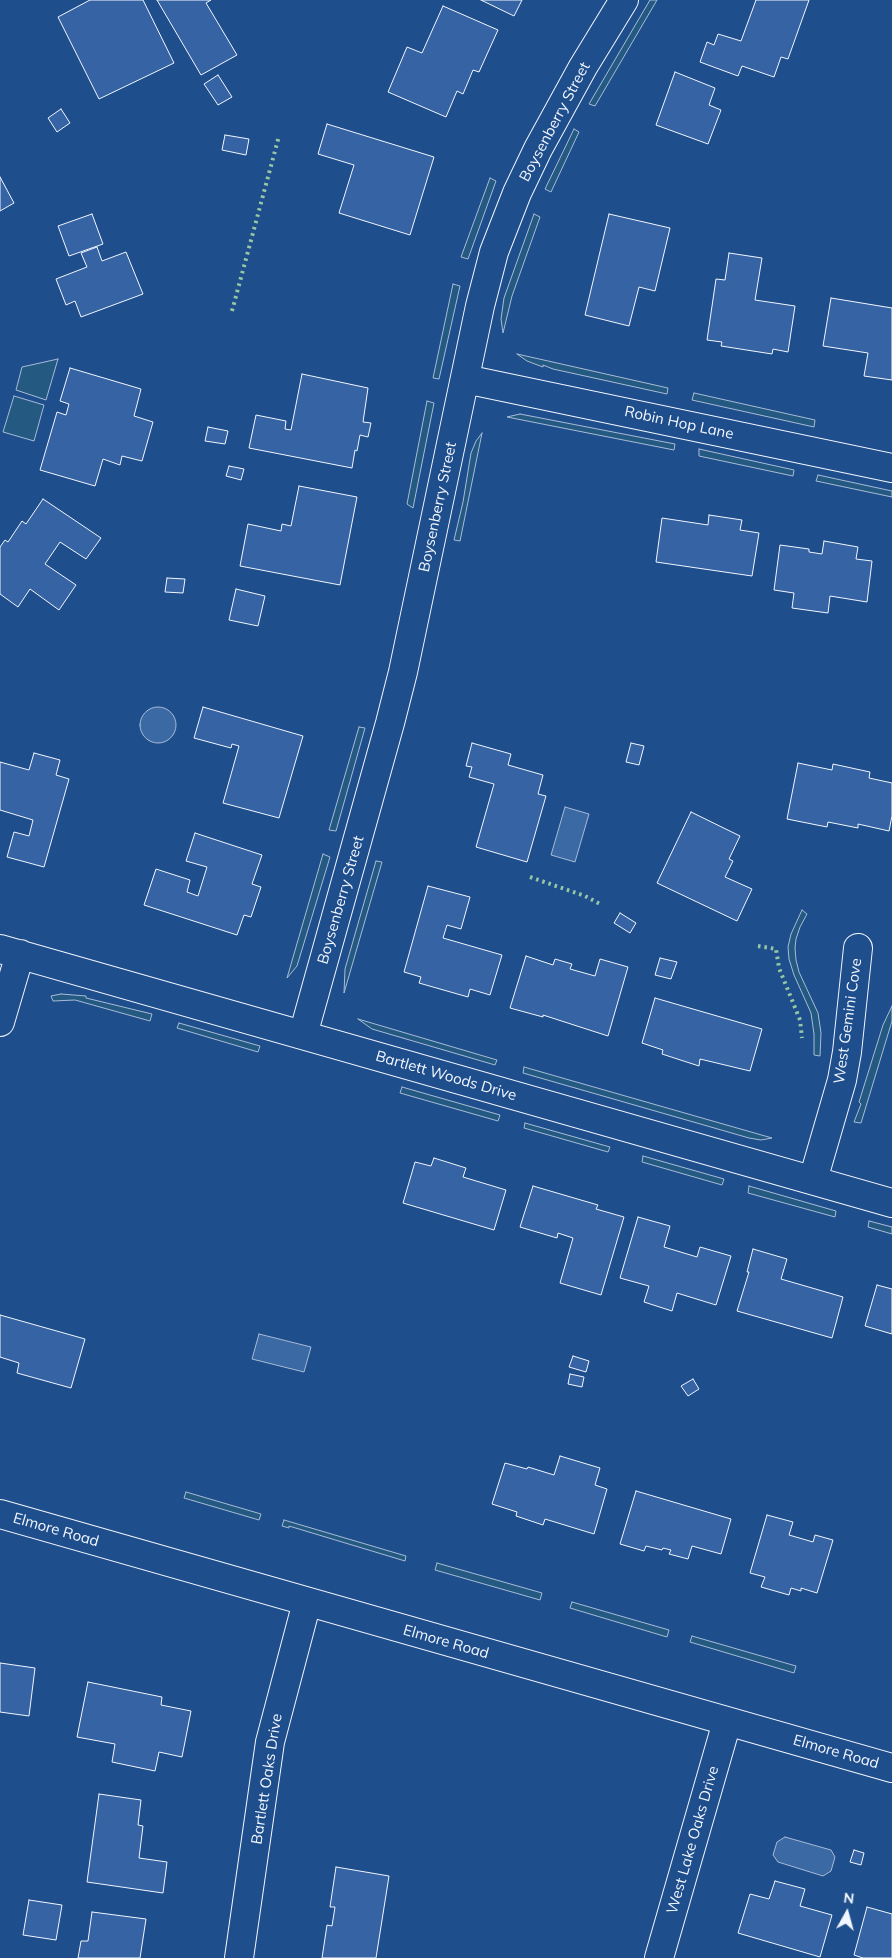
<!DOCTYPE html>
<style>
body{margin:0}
#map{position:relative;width:892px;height:1958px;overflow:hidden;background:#1f4e8c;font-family:Mulish,sans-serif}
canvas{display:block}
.north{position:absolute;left:822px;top:1888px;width:50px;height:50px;-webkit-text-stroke:4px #1f4e8c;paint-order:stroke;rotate:7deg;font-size:14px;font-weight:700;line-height:20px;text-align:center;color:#f2f6ff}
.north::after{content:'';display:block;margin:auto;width:18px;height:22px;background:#f2f6ff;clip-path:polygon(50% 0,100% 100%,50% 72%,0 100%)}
</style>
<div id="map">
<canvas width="892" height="1958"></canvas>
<div class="north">N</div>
</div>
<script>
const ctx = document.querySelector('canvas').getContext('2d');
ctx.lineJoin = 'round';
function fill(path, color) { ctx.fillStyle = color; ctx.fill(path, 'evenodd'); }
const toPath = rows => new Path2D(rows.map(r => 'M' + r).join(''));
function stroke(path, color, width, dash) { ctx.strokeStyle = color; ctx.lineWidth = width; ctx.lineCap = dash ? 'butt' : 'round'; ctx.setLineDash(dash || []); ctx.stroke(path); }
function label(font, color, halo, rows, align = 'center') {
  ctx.font = font + ' Mulish,sans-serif'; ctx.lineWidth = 4; ctx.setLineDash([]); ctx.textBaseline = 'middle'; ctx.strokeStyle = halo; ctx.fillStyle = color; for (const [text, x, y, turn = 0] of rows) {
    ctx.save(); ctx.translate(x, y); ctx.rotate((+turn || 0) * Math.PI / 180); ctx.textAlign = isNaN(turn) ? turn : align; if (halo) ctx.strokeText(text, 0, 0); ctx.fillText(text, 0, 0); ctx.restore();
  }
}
const green = toPath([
 [650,0,657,0,595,106,589,104,650,0],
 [574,129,579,132,551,192,545,189,574,129],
 [490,178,496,181,468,259,461,257,490,178],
 [534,214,540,217,512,296,503,333,501,319,504,298,534,214],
 [453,284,460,286,439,379,433,378,453,284],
 [517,354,668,388,667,394,553,369,543,365,543,367,527,361,517,354],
 [58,359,46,400,16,390,22,367,58,359],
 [694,393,815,420,814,427,692,400,694,393],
 [14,396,44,405,34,441,3,432,14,396],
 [427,401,434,403,413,508,407,504,427,401],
 [520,414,675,444,674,450,507,417,520,414],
 [482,433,460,541,454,540,463,502,471,453,476,441,482,433],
 [699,449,794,470,793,476,699,456,699,449],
 [818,475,892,491,892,497,816,481,818,475],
 [359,727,365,728,336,831,329,830,359,727],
 [323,854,330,857,297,966,287,978,323,854],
 [376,861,382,862,344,993,345,969,376,861],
 [802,910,807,914,800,927,796,939,795,948,796,960,799,972,818,1013,821,1033,820,1056,814,1055,814,1034,811,1013,794,975,789,959,788,947,791,934,802,910],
 [61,994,86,996,86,998,152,1014,150,1021,75,1000,53,1001,51,996,61,994],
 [892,1006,892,1021,861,1123,854,1122,861,1104,859,1102,883,1025,892,1006],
 [358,1019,497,1060,495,1065,372,1029,358,1019],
 [179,1023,260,1046,258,1052,177,1028,179,1023],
 [524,1067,772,1138,761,1140,749,1138,523,1073,524,1067],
 [402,1087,500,1115,498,1121,400,1093,402,1087],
 [525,1123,610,1147,608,1152,524,1128,525,1123],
 [643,1156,724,1179,722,1185,642,1162,643,1156],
 [749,1186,836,1211,835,1217,748,1193,749,1186],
 [869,1221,892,1227,892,1234,868,1227,869,1221],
 [186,1492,261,1514,259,1520,184,1498,186,1492],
 [284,1520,406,1556,405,1561,289,1526,289,1528,282,1526,284,1520],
 [437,1563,542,1593,540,1600,435,1570,437,1563],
 [572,1602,669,1630,667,1637,570,1608,572,1602],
 [692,1636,796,1666,794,1673,690,1642,692,1636]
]);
fill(green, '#245a82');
stroke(green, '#a8bbd7', 1);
const water = toPath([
 '140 725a18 18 0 1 1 36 0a18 18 0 1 1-36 0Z',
 [565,807,589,814,575,862,551,855,565,807],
 [259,1334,311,1347,304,1372,252,1359,259,1334],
 [785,1837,831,1850,835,1857,831,1871,823,1876,778,1862,773,1855,777,1842,785,1837]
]);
fill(water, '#3b69a3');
stroke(water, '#a8bbd7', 1);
const building = toPath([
 [90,0,143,0,174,63,99,99,58,17,90,0],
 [157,0,211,0,206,3,237,55,201,75,157,0],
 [481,0,522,0,514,16,481,0],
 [756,0,809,0,788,59,781,57,774,77,742,66,738,76,700,62,707,42,714,45,718,34,741,41,756,0],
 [443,6,498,30,479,72,473,70,463,94,457,91,446,117,388,92,407,47,422,53,443,6],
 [675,72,715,88,709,105,721,110,708,144,656,125,675,72],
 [218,75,232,97,218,105,204,84,218,75],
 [61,109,70,123,57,132,48,118,61,109],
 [327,124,434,157,410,235,339,213,354,165,318,154,327,124],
 [225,135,249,139,246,155,222,150,225,135],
 [0,177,14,203,0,211,0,177],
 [92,214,103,244,69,256,58,226,92,214],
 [609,214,670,228,655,291,639,287,629,326,585,315,609,214],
 [97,247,102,261,126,252,143,294,81,317,75,301,66,305,56,279,87,267,81,253,97,247],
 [729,253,762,258,755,300,795,306,788,352,773,349,772,354,721,346,722,342,707,340,716,279,725,280,729,253],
 [831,298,892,308,892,380,864,376,868,353,823,346,831,298],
 [70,368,141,389,134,416,153,422,142,461,122,456,120,465,103,459,95,486,40,470,57,412,66,415,69,404,60,401,70,368],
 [302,374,368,388,363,422,371,423,368,437,360,435,357,451,355,450,352,468,249,448,256,415,286,421,285,429,291,430,302,374],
 [208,427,228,431,225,444,205,441,208,427],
 [229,466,244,469,241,480,226,476,229,466],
 [299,486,357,497,340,585,240,566,248,524,281,531,282,524,291,526,299,486],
 [43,499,101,538,86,559,60,542,45,564,76,585,59,610,30,589,18,607,0,594,0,547,5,540,8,542,22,521,26,524,43,499],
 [709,515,742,520,740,530,759,533,752,576,656,562,662,518,708,525,709,515],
 [824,541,858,547,856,559,872,561,867,602,830,596,828,613,792,608,794,593,774,590,780,545,809,549,809,552,822,554,824,541],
 [167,578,185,579,183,593,165,592,167,578],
 [236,589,265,596,258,626,229,620,236,589],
 [203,707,303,736,279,818,223,803,239,746,232,744,231,748,194,738,203,707],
 [472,743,511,754,508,765,543,775,538,794,546,796,527,862,476,847,494,784,469,777,472,767,466,766,472,743],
 [631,743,644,746,639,765,626,762,631,743],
 [34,753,60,760,56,775,69,779,44,867,7,857,14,832,29,836,33,820,0,810,0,762,29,770,34,753],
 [798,763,832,770,833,764,870,772,869,778,892,783,892,816,889,831,858,824,858,828,828,822,827,827,787,819,798,763],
 [691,812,740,836,729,859,733,861,725,877,752,889,737,921,657,883,691,812],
 [195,833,262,855,252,884,261,887,251,917,244,915,237,935,144,905,156,869,190,880,187,892,198,896,207,867,186,861,195,833],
 [428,886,470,897,461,929,447,925,443,938,502,955,490,995,470,989,468,997,419,983,421,977,404,972,428,886],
 [620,913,636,923,630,933,614,923,620,913],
 [526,956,553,965,555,959,572,964,570,969,595,976,600,959,628,967,608,1036,543,1015,543,1017,510,1008,526,956],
 [660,958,677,962,671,979,655,975,660,958],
 [655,998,762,1029,750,1071,700,1059,699,1066,662,1054,663,1050,642,1043,655,998],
 [434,1158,466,1168,463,1177,506,1190,494,1230,403,1203,415,1162,431,1166,434,1158],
 [533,1186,598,1205,596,1209,624,1217,601,1295,560,1283,573,1238,558,1233,557,1238,520,1227,533,1186],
 [638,1217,670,1226,664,1247,697,1257,700,1247,731,1256,716,1305,677,1293,672,1311,644,1302,649,1286,620,1278,638,1217],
 [753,1249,787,1259,781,1279,843,1297,832,1338,737,1311,749,1272,747,1272,753,1249],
 [877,1285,892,1289,892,1334,865,1326,877,1285],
 [0,1315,85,1339,71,1388,17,1373,19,1363,0,1357,0,1315],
 [573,1356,589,1361,586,1372,569,1367,573,1356],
 [570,1374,584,1377,582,1387,568,1384,570,1374],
 [693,1379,699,1389,688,1396,681,1386,693,1379],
 [560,1456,600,1468,595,1485,607,1489,594,1534,545,1519,543,1525,516,1516,517,1512,492,1504,505,1463,527,1469,528,1467,554,1475,560,1456],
 [636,1491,731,1519,721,1554,692,1546,688,1559,669,1554,671,1550,663,1548,662,1550,646,1546,644,1551,620,1544,636,1491],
 [767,1515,793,1522,789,1535,813,1542,815,1535,833,1540,817,1593,801,1588,801,1591,791,1588,789,1595,761,1587,765,1577,750,1573,767,1515],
 [0,1663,35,1668,29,1716,0,1712,0,1663],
 [88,1682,162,1697,161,1705,191,1711,182,1757,159,1752,155,1771,112,1762,115,1744,77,1737,88,1682],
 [99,1794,141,1800,138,1825,143,1826,139,1858,167,1862,163,1893,87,1882,99,1794],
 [854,1850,864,1853,861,1865,850,1862,854,1850],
 [336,1867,389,1876,376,1958,322,1958,327,1925,332,1926,335,1907,330,1907,336,1867],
 [775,1881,805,1889,800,1906,832,1915,820,1957,738,1933,750,1894,769,1899,775,1881],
 [29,1900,62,1905,56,1940,23,1935,29,1900],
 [867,1907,892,1914,892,1958,863,1958,854,1955,867,1907],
 [92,1912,146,1919,140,1958,78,1958,81,1941,88,1941,92,1912]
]);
fill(building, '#3563a3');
stroke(building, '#f2f6ff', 1);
const street = toPath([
 [465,379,892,468],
 [0,949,892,1203],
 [0,1022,20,954],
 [303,1035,390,723,403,672,480,306,494,252,517,193,538,149,583,67,624,0],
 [813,1180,842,1080,847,1052,858,948],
 [239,1958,270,1742,307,1602],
 [659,1958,727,1722]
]);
const secondary = toPath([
 [0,1514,892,1768]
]);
stroke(street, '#f2f6ff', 30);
stroke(secondary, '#f2f6ff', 30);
stroke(street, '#1f4e8c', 28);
stroke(secondary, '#1f4e8c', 28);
stroke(toPath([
 [232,311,279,136],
 [530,877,585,896,602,905],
 [758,946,776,949,779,968,800,1020,802,1038]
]), '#97c8a6', 4, [2.5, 4]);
label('15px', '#f2f6ff', '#1f4e8c', [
 ["Boysenberry Street",555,122,-62],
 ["Robin Hop Lane",679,423,12],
 ["Boysenberry Street",438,507,-78],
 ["Boysenberry Street",341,900,-74],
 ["West Gemini Cove",848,1021,-82],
 ["Bartlett Woods Drive",446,1076,16],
 ["Elmore Road",56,1530,16],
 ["Elmore Road",446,1642,16],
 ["Elmore Road",836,1752,16],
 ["Bartlett Oaks Drive",267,1779,-81],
 ["West Lake Oaks Drive",693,1840,-74]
]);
</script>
